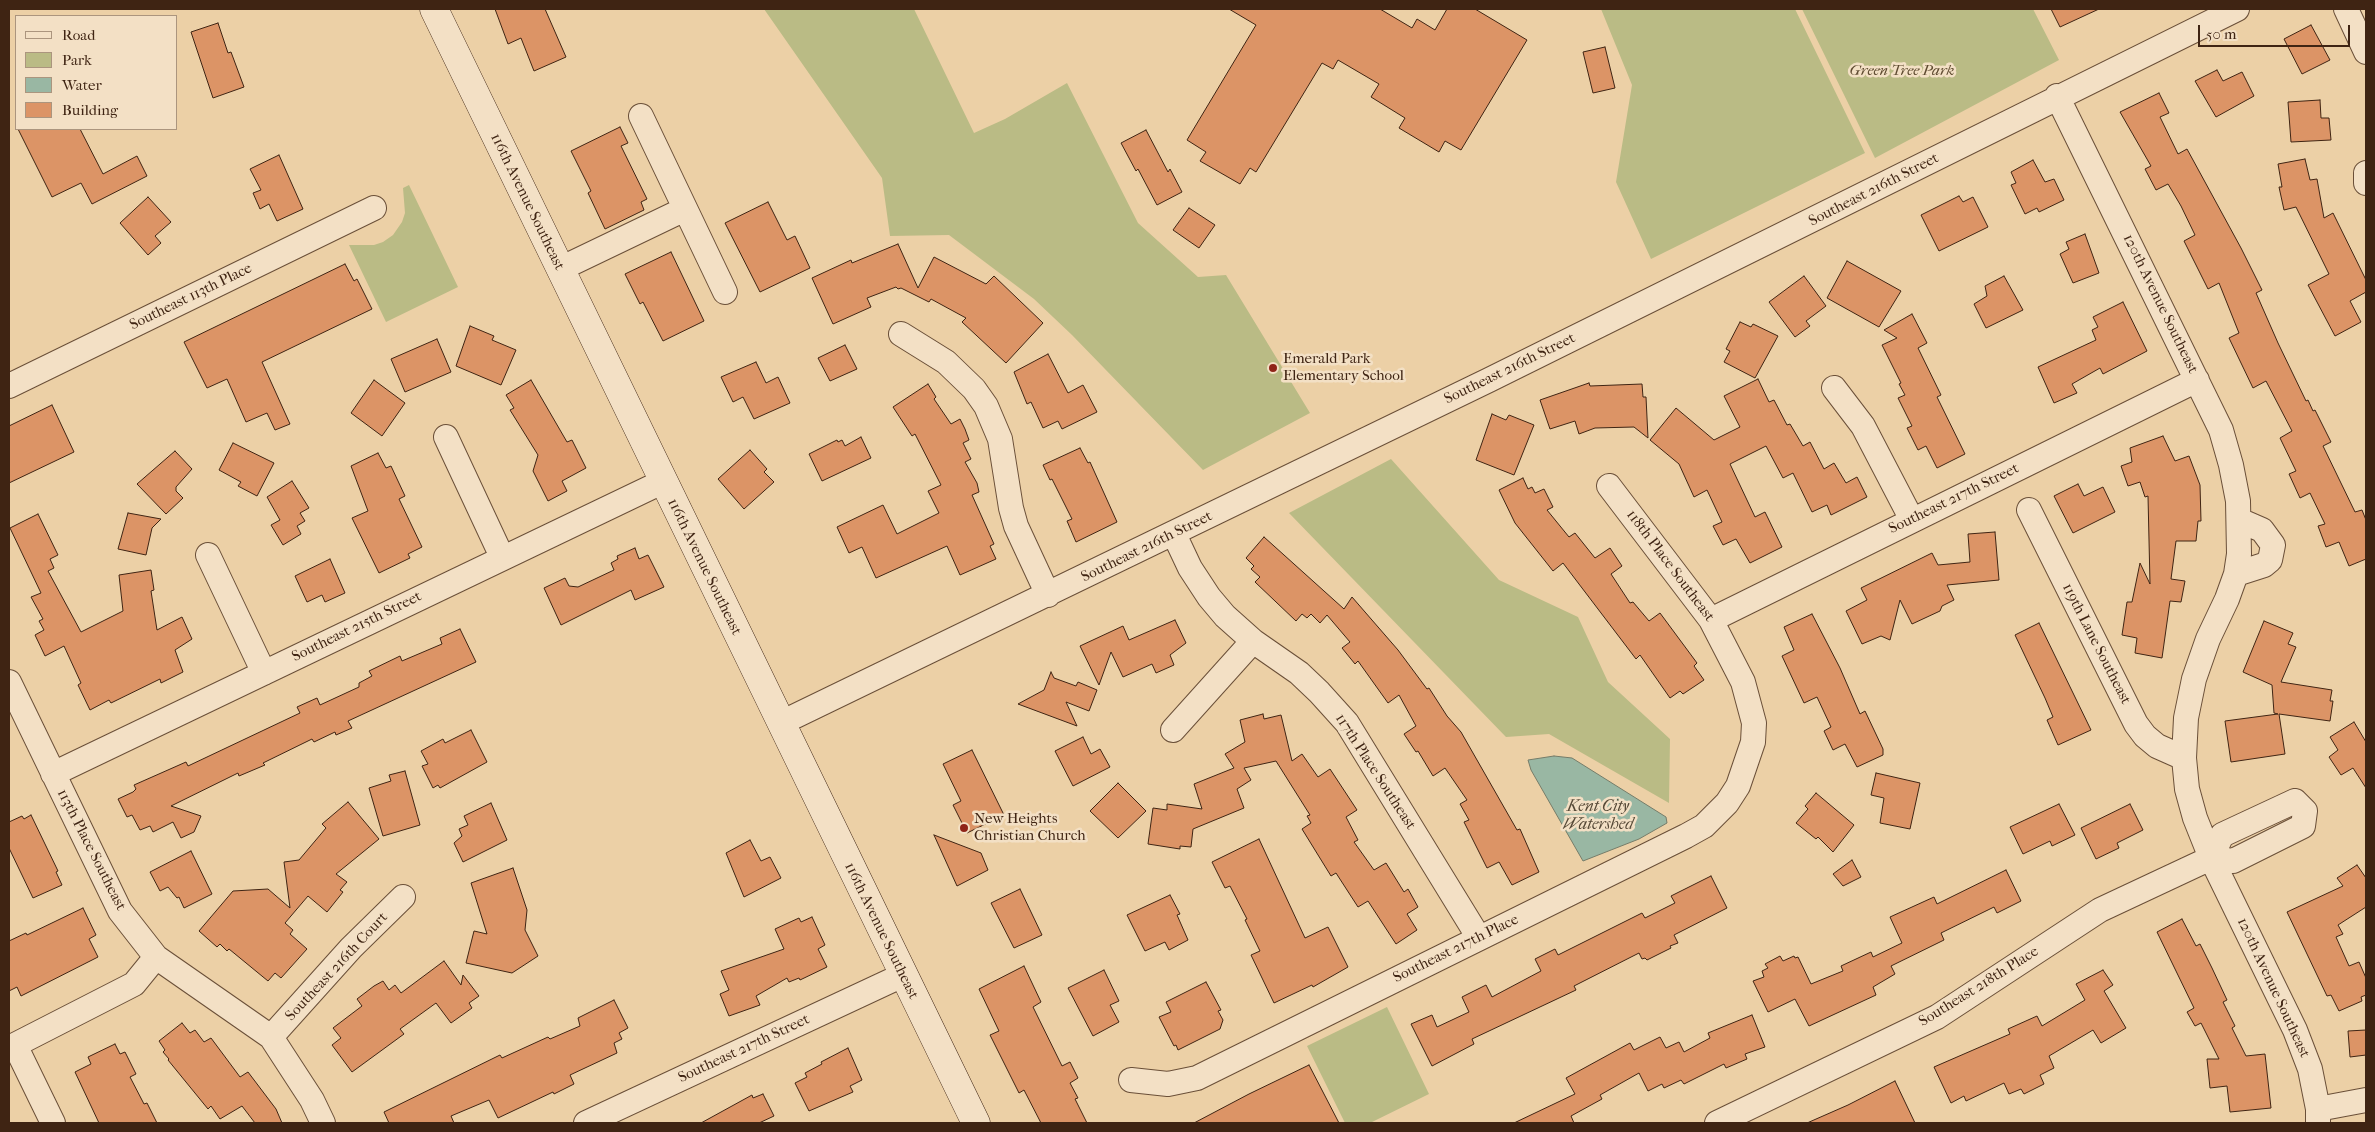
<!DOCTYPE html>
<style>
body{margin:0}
#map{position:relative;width:2375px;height:1132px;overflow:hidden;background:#ecd0a6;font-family:"IM FELL French Canon",serif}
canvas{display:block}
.frame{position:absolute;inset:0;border:10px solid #3f2413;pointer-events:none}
.legend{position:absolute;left:15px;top:15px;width:162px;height:115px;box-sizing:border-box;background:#f3e0c5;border:1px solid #ab957e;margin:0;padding:6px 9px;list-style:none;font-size:15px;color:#3f2413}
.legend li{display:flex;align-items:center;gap:10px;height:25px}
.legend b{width:25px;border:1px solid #ab957e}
.scale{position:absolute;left:2198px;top:25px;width:152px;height:22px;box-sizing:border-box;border:2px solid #3f2413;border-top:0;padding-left:6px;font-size:15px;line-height:18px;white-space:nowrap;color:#3f2413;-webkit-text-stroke:4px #f3e0c5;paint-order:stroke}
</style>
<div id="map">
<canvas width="2375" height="1132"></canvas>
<div class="frame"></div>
<ul class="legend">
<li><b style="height:6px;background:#f3e0c5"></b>Road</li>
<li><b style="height:14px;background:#babb85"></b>Park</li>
<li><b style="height:14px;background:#99b7a3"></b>Water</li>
<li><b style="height:14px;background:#dc9466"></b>Building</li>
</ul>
<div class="scale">50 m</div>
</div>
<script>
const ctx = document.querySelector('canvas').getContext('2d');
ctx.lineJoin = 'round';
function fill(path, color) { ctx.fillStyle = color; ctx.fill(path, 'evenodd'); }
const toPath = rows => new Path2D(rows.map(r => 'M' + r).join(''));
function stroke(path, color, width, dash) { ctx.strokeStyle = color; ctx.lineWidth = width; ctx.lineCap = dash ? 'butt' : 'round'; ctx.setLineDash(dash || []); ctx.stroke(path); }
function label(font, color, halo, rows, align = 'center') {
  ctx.font = font + ' "IM FELL French Canon",serif'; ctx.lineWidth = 5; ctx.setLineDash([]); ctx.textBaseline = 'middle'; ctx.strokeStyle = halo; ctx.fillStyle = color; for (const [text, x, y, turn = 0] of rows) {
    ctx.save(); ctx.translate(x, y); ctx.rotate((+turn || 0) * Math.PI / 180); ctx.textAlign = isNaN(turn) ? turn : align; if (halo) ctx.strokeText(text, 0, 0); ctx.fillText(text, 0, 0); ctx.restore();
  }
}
fill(toPath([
 [764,9,914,9,974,133,1005,119,1067,83,1138,223,1198,277,1226,275,1310,413,1203,470,1072,335,1034,299,949,235,890,236,882,178],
 [1601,9,1795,9,1865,153,1651,259,1616,182,1632,85],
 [1802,9,2033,9,2059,60,1875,158],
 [409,185,458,287,386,322,349,245,374,245,383,242,393,235,402,222,405,213,403,188],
 [1391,459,1499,580,1578,617,1608,682,1670,739,1669,803,1549,734,1506,737,1289,513],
 [1387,1007,1429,1094,1370,1123,1345,1123,1307,1046]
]), '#babb85');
const water = toPath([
 [1554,756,1572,758,1666,817,1667,823,1639,839,1583,861,1531,770,1528,760,1554,756]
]);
fill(water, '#99b7a3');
stroke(water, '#757c69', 1);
const building = toPath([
 [495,9,545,9,566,57,534,71,521,38,508,44,495,9],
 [1229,9,1380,9,1412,28,1417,19,1435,30,1447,9,1475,9,1527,40,1461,150,1445,141,1439,152,1399,128,1405,118,1371,97,1379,84,1338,60,1333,69,1322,63,1256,172,1250,168,1240,184,1200,161,1206,152,1187,140,1256,25,1229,9],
 [2051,9,2099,9,2060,27,2051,9],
 [218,23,228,53,231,52,244,87,213,98,191,32,218,23],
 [2311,25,2330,60,2302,74,2284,39,2311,25],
 [1605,47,1615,88,1593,93,1583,52,1605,47],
 [2217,70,2223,81,2242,72,2254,96,2216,117,2195,81,2217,70],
 [2159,93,2169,113,2160,117,2178,154,2187,149,2241,248,2262,290,2256,293,2278,343,2306,401,2308,400,2313,411,2315,410,2331,442,2323,446,2355,512,2362,510,2366,520,2366,559,2349,566,2339,542,2326,547,2318,526,2325,524,2310,493,2300,498,2289,474,2296,471,2280,438,2292,431,2266,381,2253,388,2229,338,2239,333,2219,283,2208,289,2184,241,2195,235,2181,206,2168,184,2156,190,2145,169,2151,166,2120,112,2159,93],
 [2320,100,2321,118,2329,118,2331,140,2291,142,2288,102,2320,100],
 [620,127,628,143,621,146,647,199,641,202,644,210,605,229,588,193,591,191,571,151,620,127],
 [18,129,80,129,103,174,137,156,147,176,92,204,81,183,52,197,18,129],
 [1146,130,1168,172,1170,169,1182,192,1157,205,1138,169,1136,171,1121,143,1146,130],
 [279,155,303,209,277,221,269,204,260,209,253,193,261,190,250,169,279,155],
 [2305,159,2310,180,2317,179,2324,218,2333,213,2366,280,2366,292,2350,301,2361,322,2335,336,2308,285,2329,274,2296,207,2284,210,2279,187,2282,187,2278,164,2305,159],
 [2033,160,2045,182,2054,179,2064,200,2039,212,2037,208,2025,214,2011,185,2016,183,2011,172,2033,160],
 [1959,196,1963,202,1973,197,1988,227,1939,251,1921,215,1959,196],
 [148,197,171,222,155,236,161,243,148,255,120,223,148,197],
 [768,202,787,240,795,236,810,268,760,292,725,223,768,202],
 [1189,208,1215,225,1199,248,1173,230,1189,208],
 [2085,234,2099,273,2073,283,2060,254,2069,249,2066,242,2085,234],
 [898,244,918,288,934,257,986,284,994,276,1043,323,1006,363,962,322,966,318,931,299,929,302,901,288,898,289,896,287,867,298,871,307,833,324,812,278,851,260,852,263,898,244],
 [671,252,704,321,663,341,643,302,640,304,625,274,671,252],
 [1847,261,1901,291,1879,327,1827,298,1847,261],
 [345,264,354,281,357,279,372,309,262,362,290,424,275,430,267,413,246,422,227,379,207,388,184,342,345,264],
 [1804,276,1826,306,1806,321,1810,326,1795,337,1769,302,1804,276],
 [2004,276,2023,310,1986,328,1974,304,1987,296,1985,286,2004,276],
 [2123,302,2147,351,2103,374,2100,368,2072,384,2077,393,2054,403,2038,367,2096,340,2092,330,2098,327,2093,317,2123,302],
 [1912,314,1927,343,1918,348,1941,395,1937,397,1965,454,1937,468,1926,446,1918,450,1907,428,1912,426,1898,398,1905,395,1899,384,1901,383,1882,345,1897,338,1884,330,1912,314],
 [1740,322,1751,327,1753,324,1778,336,1755,378,1724,362,1730,351,1726,349,1740,322],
 [470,326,494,336,492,340,516,350,501,385,456,366,470,326],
 [437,339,451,372,405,392,391,359,437,339],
 [845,345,857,369,830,381,818,358,845,345],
 [1048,354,1068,393,1083,385,1097,412,1062,429,1058,421,1043,428,1031,402,1027,404,1014,372,1048,354],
 [756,362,766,383,778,377,790,403,754,419,743,397,733,402,721,377,756,362],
 [1758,379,1769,402,1774,400,1787,425,1790,424,1803,446,1810,442,1824,469,1834,463,1846,483,1857,477,1867,497,1831,515,1827,505,1812,512,1793,473,1783,478,1766,446,1730,464,1755,517,1765,512,1782,547,1750,563,1736,539,1723,545,1713,526,1722,522,1707,490,1694,497,1679,464,1650,440,1676,408,1714,440,1740,427,1724,396,1758,379],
 [374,380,405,403,382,436,351,413,374,380],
 [531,380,567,442,572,440,586,468,562,481,567,491,548,501,533,471,538,455,510,410,514,408,506,395,531,380],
 [1589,383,1590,386,1642,384,1643,397,1646,397,1648,438,1634,427,1595,428,1579,434,1575,421,1550,429,1540,400,1589,383],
 [928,384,936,397,934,399,951,424,960,419,965,429,969,440,963,443,971,459,965,462,977,483,979,492,972,495,994,544,990,546,996,559,960,575,947,546,876,578,862,547,849,553,837,527,883,505,897,534,939,513,928,491,941,485,915,434,912,436,893,407,928,384],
 [52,405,74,452,9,483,9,426,52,405],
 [1492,414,1506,420,1509,415,1534,425,1514,475,1476,460,1492,414],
 [2163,436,2175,461,2189,456,2200,485,2201,521,2198,521,2196,541,2176,541,2171,579,2185,581,2181,602,2170,601,2162,658,2135,653,2137,638,2122,635,2127,602,2132,602,2140,563,2150,584,2148,496,2145,497,2140,482,2128,486,2121,466,2132,462,2130,448,2163,436],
 [861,437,871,458,822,481,809,454,837,440,838,442,842,440,845,446,861,437],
 [233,443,274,463,257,496,238,486,241,482,219,470,233,443],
 [1080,448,1088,463,1090,462,1117,522,1076,542,1067,521,1072,519,1052,479,1050,480,1043,465,1080,448],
 [750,450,767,469,764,472,774,482,744,509,718,479,750,450],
 [175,451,192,469,176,487,176,491,183,498,166,514,137,484,175,451],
 [378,453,386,468,391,466,405,496,399,499,422,547,408,554,410,558,379,573,352,518,368,511,351,466,378,453],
 [1523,478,1528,489,1532,487,1535,493,1544,489,1553,507,1547,510,1569,537,1575,533,1595,558,1610,548,1622,566,1611,574,1630,603,1633,602,1649,621,1660,613,1697,663,1694,666,1704,680,1683,694,1680,691,1670,698,1640,655,1636,659,1563,563,1553,571,1515,523,1499,490,1523,478],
 [292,481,309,508,300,513,305,521,297,526,301,534,283,545,271,525,280,520,267,497,292,481],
 [2078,484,2084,496,2103,487,2115,512,2073,533,2054,496,2078,484],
 [128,513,161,519,152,528,146,555,118,549,128,513],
 [38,514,58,555,50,559,54,568,48,571,81,632,123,611,119,575,151,570,154,590,151,591,157,630,182,617,192,639,175,650,183,672,161,683,160,679,111,703,109,700,90,710,78,685,81,683,64,646,45,656,35,635,44,630,39,621,43,619,31,597,41,593,10,528,38,514],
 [1995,532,1999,580,1947,585,1954,600,1942,606,1940,611,1912,624,1900,600,1890,640,1881,636,1862,644,1846,611,1867,600,1861,588,1932,553,1938,565,1970,562,1968,534,1995,532],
 [1264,537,1344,609,1352,597,1398,650,1427,689,1429,688,1447,716,1461,732,1517,830,1520,829,1539,872,1512,885,1499,862,1487,868,1464,822,1469,820,1460,804,1467,800,1445,768,1433,776,1418,751,1416,752,1404,734,1416,726,1399,695,1388,703,1358,661,1355,664,1342,648,1350,642,1327,615,1320,623,1311,614,1307,618,1302,614,1296,621,1255,582,1260,577,1251,569,1254,566,1246,558,1264,537],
 [635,548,639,559,648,555,664,587,635,600,631,590,561,625,544,588,565,578,569,586,578,587,614,570,611,563,618,559,617,556,635,548],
 [330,559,345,593,325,602,322,595,307,602,295,576,330,559],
 [1812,614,1840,668,1860,714,1865,711,1883,749,1883,755,1857,767,1845,744,1833,750,1824,731,1831,727,1817,697,1804,703,1782,656,1794,650,1784,627,1812,614],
 [1175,620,1186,643,1170,655,1174,665,1156,673,1152,664,1123,677,1111,652,1099,685,1080,646,1123,626,1129,640,1175,620],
 [2264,621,2293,633,2288,644,2296,647,2281,682,2332,690,2330,701,2333,701,2330,721,2279,714,2285,754,2231,762,2225,721,2278,714,2274,713,2272,685,2243,672,2264,621],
 [2039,623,2091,730,2058,745,2047,720,2053,717,2045,698,2015,635,2039,623],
 [460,629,476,662,348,721,352,728,336,735,335,732,314,742,312,739,263,763,265,765,239,776,238,773,171,806,201,816,194,832,181,838,173,822,153,832,150,826,140,830,132,815,127,817,118,799,133,792,136,789,134,785,186,762,188,766,300,713,297,707,317,698,320,705,359,687,359,683,372,676,369,671,400,656,402,661,442,644,440,638,460,629],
 [1051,672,1054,678,1076,686,1078,682,1097,690,1089,711,1066,702,1077,726,1018,704,1044,690,1051,672],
 [1263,714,1264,719,1281,715,1292,761,1302,754,1318,777,1330,769,1357,810,1346,817,1358,840,1354,842,1374,870,1386,863,1404,892,1408,889,1418,907,1407,914,1417,930,1396,944,1368,901,1358,907,1336,873,1331,876,1302,829,1311,823,1307,816,1310,815,1276,761,1244,768,1251,780,1237,789,1244,808,1193,829,1191,847,1180,846,1180,849,1148,844,1153,808,1167,810,1167,804,1202,809,1194,784,1234,768,1225,754,1245,742,1240,720,1263,714],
 [2354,722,2366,742,2366,788,2353,768,2341,775,2329,757,2338,750,2330,737,2354,722],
 [471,730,487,762,440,788,438,785,433,788,422,766,428,764,421,751,443,739,445,743,471,730],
 [1083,737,1091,754,1100,749,1110,767,1073,786,1055,751,1083,737],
 [972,750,1004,815,967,833,953,805,961,801,943,764,972,750],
 [405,771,420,825,383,836,369,788,391,781,389,775,405,771],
 [1876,773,1920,783,1910,829,1880,823,1884,798,1871,795,1876,773],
 [1118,783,1146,811,1118,838,1090,811,1118,783],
 [1816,793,1854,825,1833,852,1818,837,1816,839,1796,823,1808,809,1805,806,1816,793],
 [348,802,379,839,336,874,347,882,340,890,343,892,327,912,308,896,285,923,293,930,290,934,307,949,281,978,275,973,268,981,229,949,227,951,220,944,217,947,199,931,233,891,268,889,290,908,284,862,299,860,326,828,322,824,348,802],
 [491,803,507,840,463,862,454,843,462,836,459,829,468,825,464,816,491,803],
 [2059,804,2075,835,2052,846,2050,841,2023,854,2010,827,2059,804],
 [2130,804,2143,830,2117,843,2119,848,2096,859,2081,828,2130,804],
 [31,815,58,871,56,872,62,885,33,898,9,848,9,822,22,816,24,819,31,815],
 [934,835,981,853,988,870,957,886,934,835],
 [1259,839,1305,938,1328,927,1348,967,1313,987,1312,985,1274,1003,1251,955,1260,951,1245,920,1247,919,1230,886,1225,888,1212,862,1259,839],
 [750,840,761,861,770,857,781,878,744,897,726,853,750,840],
 [191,851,212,894,184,908,179,897,177,898,168,887,160,891,150,872,191,851],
 [1852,860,1861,877,1843,886,1833,874,1852,860],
 [2357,865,2366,878,2366,907,2338,925,2343,934,2336,937,2349,966,2359,962,2366,978,2366,995,2361,997,2362,1001,2339,1011,2331,995,2327,996,2287,912,2343,886,2337,878,2357,865],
 [513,868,527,910,525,930,538,956,512,973,466,963,474,931,487,934,471,883,513,868],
 [2006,870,2021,901,1997,913,1994,907,1941,933,1944,940,1891,966,1895,974,1873,987,1876,995,1809,1026,1795,999,1768,1012,1753,981,1764,977,1762,971,1768,968,1765,964,1780,956,1783,961,1794,956,1795,958,1798,957,1811,984,1843,971,1841,966,1871,952,1873,957,1902,943,1890,917,1934,897,1937,904,2006,870],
 [1711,876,1727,908,1674,935,1678,943,1670,946,1671,948,1647,960,1645,958,1642,959,1639,953,1574,986,1576,990,1472,1039,1474,1044,1432,1066,1411,1024,1432,1015,1437,1027,1469,1012,1462,997,1486,985,1492,997,1541,971,1535,959,1555,949,1558,955,1642,913,1645,918,1675,903,1671,896,1711,876],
 [1020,889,1042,935,1014,948,991,903,1020,889],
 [1170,895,1180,914,1177,915,1188,940,1169,950,1165,942,1145,951,1127,915,1170,895],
 [83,908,96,935,89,939,98,957,21,996,17,987,9,991,9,941,26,933,27,935,83,908],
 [812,917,825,945,818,949,827,967,800,980,799,978,789,982,787,978,756,996,760,1005,729,1016,720,994,729,990,721,971,784,949,775,929,799,918,801,922,812,917],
 [2182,919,2196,946,2200,944,2212,968,2227,1000,2223,1002,2235,1026,2232,1028,2246,1056,2265,1054,2271,1108,2230,1112,2227,1086,2210,1088,2207,1059,2219,1059,2201,1023,2195,1026,2187,1012,2194,1008,2157,932,2182,919],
 [444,961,461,985,463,975,479,996,469,1003,472,1008,451,1023,436,1003,400,1029,404,1034,352,1072,332,1045,341,1038,333,1028,362,1006,357,999,374,986,383,981,389,990,395,985,401,993,444,961],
 [1024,966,1041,1002,1033,1007,1062,1066,1070,1062,1078,1078,1070,1083,1078,1098,1075,1099,1087,1123,1041,1123,1024,1090,1019,1093,990,1035,999,1031,979,989,1024,966],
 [1104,970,1119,1001,1110,1005,1119,1022,1093,1036,1068,988,1104,970],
 [2103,970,2113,985,2104,991,2126,1028,2101,1043,2093,1030,2049,1056,2054,1068,2040,1075,2044,1084,2024,1094,2021,1089,2009,1094,2004,1083,1966,1101,1964,1096,1951,1103,1934,1067,2010,1034,2008,1029,2037,1016,2042,1026,2085,1000,2076,984,2103,970],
 [1206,982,1221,1010,1218,1011,1223,1020,1220,1029,1178,1050,1176,1045,1174,1046,1159,1017,1171,1012,1166,1002,1206,982],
 [614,1000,628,1028,619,1033,622,1039,614,1043,617,1053,570,1075,574,1084,554,1094,553,1092,498,1118,489,1100,451,1116,454,1123,389,1123,384,1112,500,1055,502,1058,548,1037,550,1039,580,1026,578,1018,614,1000],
 [1752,1015,1765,1047,1745,1054,1747,1059,1726,1068,1724,1064,1684,1084,1681,1080,1664,1088,1662,1084,1648,1091,1639,1073,1600,1095,1602,1099,1571,1116,1574,1123,1514,1123,1575,1094,1566,1078,1630,1043,1634,1050,1660,1037,1666,1048,1679,1042,1684,1052,1710,1038,1708,1033,1752,1015],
 [182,1023,190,1033,195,1030,204,1042,211,1038,240,1077,248,1072,276,1109,282,1123,255,1123,242,1106,220,1119,211,1106,208,1109,168,1060,169,1059,163,1052,165,1050,159,1041,182,1023],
 [2366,1030,2366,1055,2350,1057,2348,1031,2366,1030],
 [115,1044,120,1054,125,1052,136,1074,130,1077,144,1104,147,1103,157,1123,99,1123,75,1072,91,1064,88,1057,115,1044],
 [848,1048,862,1080,850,1086,853,1092,809,1111,795,1083,807,1077,805,1073,822,1064,821,1062,848,1048],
 [1309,1065,1339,1123,1194,1123,1249,1094,1309,1065],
 [1895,1081,1915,1123,1807,1123,1848,1105,1895,1081],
 [763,1094,774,1116,759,1123,701,1123,752,1095,753,1098,763,1094]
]);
fill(building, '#dc9466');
stroke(building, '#3f2413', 1);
const minor = toPath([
 [2346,9,2366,52],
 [2057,96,2221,430,2231,465,2238,501,2239,554,2236,574,2227,599,2208,639,2194,679,2186,718,2184,758,2187,789,2195,818,2211,858,2295,1030,2310,1069,2318,1109,2318,1123],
 [641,116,725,292],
 [2366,173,2366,183],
 [560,269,685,209],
 [901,334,946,362,974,389,986,406,1000,439,1011,508,1016,526,1048,595],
 [9,386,374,208],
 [1834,388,1863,426,1912,520],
 [446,437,502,557],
 [2029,510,2136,724,2145,736,2157,746,2184,758],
 [1174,534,1190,568,1209,597,1225,616,1253,641,1299,673,1319,692,1347,723,1479,938],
 [208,555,264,673],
 [2236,574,2264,565,2270,560,2273,545,2262,530,2239,520],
 [1711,620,2197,380],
 [9,682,120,911,156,957,271,1037,312,1100,323,1123],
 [781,723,1489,380,2237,9],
 [1173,730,1253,641],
 [53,774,662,482],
 [2295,801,2305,811,2303,826,2233,861,2211,858,2222,835,2295,801],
 [271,1037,351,948,403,897],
 [15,1045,53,1123],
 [9,1048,134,984,156,957],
 [1131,1080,1168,1084,1197,1078,1686,836,1704,826,1727,803,1738,786,1753,742,1754,723,1743,682,1711,620,1609,486],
 [2318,1109,2366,1100],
 [586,1123,903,975],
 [1717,1123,1937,1017,2100,910,2211,858]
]);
const secondary = toPath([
 [434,9,976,1123]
]);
stroke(minor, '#6a4f38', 26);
stroke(secondary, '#3f2413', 29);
stroke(minor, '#f3e0c5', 24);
stroke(secondary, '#f3e0c5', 28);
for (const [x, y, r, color] of [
 [1273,368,5,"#8f2418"],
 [964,828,5,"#8f2418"]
]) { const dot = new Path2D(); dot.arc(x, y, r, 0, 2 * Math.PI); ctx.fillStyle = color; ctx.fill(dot); stroke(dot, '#f3e0c5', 2); }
label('italic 15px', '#5e4a30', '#f3e0c5', [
 ["Green Tree Park",1902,71]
]);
label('15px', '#3f2413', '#f3e0c5', [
 ["Southeast 216th Street",1874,190,-27],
 ["116th Avenue Southeast",527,202,64],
 ["Southeast 113th Place",191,297,-26],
 ["120th Avenue Southeast",2160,304,64],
 ["Southeast 216th Street",1510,369,-26],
 ["Southeast 217th Street",1954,499,-26],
 ["Southeast 216th Street",1147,547,-26],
 ["118th Place Southeast",1670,566,53],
 ["116th Avenue Southeast",704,567,64],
 ["Southeast 215th Street",357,627,-26],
 ["119th Lane Southeast",2096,644,63],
 ["117th Place Southeast",1375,772,57],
 ["113th Place Southeast",91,850,63],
 ["116th Avenue Southeast",881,931,64],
 ["Southeast 217th Place",1456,949,-26],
 ["Southeast 216th Court",337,967,-47],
 ["Southeast 218th Place",1979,987,-32],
 ["120th Avenue Southeast",2273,988,65],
 ["Southeast 217th Street",744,1049,-25]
]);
label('15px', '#3f2413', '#f3e0c5', [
 ["Emerald Park",1283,359],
 ["Elementary School",1283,376],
 ["New Heights",974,819],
 ["Christian Church",974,836]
], 'left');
label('italic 16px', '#564937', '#f3e0c5', [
 ["Kent City",1598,807],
 ["Watershed",1598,825]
]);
</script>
